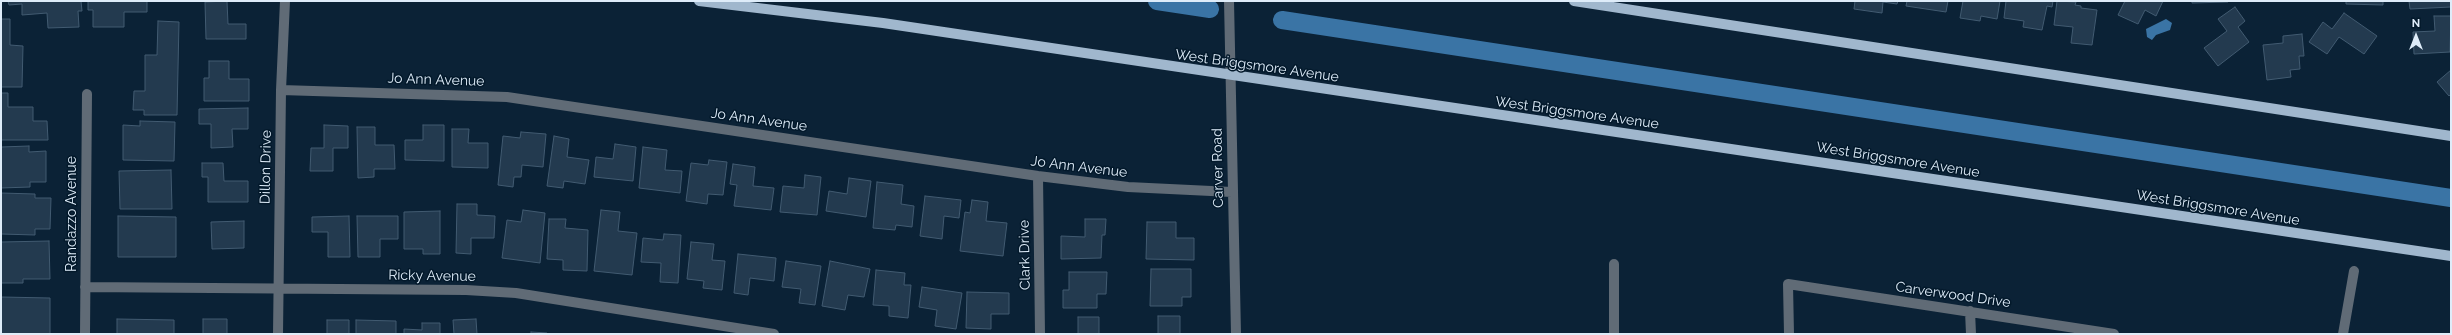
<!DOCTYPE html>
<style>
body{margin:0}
#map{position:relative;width:2452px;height:335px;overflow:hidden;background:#0b2236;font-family:Raleway,sans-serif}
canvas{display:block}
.frame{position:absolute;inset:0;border:2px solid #deecf9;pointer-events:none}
.north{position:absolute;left:2396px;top:16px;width:40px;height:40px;-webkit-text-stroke:3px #03192b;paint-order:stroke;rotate:0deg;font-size:11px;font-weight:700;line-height:16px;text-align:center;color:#deecf9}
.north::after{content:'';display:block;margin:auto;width:14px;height:18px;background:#deecf9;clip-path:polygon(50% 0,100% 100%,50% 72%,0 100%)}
</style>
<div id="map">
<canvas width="2452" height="335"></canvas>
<div class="frame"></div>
<div class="north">N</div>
</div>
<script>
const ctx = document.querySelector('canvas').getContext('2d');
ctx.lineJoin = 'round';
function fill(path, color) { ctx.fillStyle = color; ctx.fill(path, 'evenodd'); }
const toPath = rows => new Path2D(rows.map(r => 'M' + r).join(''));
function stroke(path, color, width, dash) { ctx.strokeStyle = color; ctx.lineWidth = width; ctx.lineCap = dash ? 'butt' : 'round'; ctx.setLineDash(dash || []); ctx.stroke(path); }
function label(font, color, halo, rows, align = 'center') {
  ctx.font = font + ' Raleway,sans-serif'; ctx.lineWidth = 3; ctx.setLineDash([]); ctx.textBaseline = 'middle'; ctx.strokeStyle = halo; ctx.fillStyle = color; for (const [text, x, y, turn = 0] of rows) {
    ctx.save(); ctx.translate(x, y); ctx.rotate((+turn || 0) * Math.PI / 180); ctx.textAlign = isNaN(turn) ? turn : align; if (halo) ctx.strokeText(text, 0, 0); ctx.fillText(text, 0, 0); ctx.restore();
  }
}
fill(toPath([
 [2166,19,2172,23,2170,30,2156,35,2152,40,2147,37,2146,29]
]), '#3a74a5');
stroke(toPath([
 [1157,1,1210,9],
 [1282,20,2451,198]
]), '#3a74a5', 18);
const building = toPath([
 [8,1,81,1,82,11,78,11,79,27,48,28,47,13,22,15,22,4,9,5,8,1],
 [88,1,147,1,147,12,124,12,124,27,93,27,93,10,88,10,88,1],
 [227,1,228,24,246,24,246,39,206,39,205,2,227,1],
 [1855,1,1898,1,1897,4,1883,2,1882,13,1854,9,1855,1],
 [1907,1,1948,1,1946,12,1906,6,1907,1],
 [1963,1,2000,1,1997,19,1981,16,1980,21,1960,18,1963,1],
 [2006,1,2053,1,2052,7,2047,6,2042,30,2023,27,2024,21,2004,18,2006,1],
 [2057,1,2076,2,2075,5,2081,6,2081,8,2097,10,2092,45,2071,43,2073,27,2054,25,2057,1],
 [2125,1,2163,1,2156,16,2145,10,2138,24,2118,15,2125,1],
 [2192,1,2228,1,2228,2,2192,3,2192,1],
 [2346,1,2383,1,2383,5,2346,4,2346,1],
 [2409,1,2451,1,2451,7,2410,9,2409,1],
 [2235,7,2245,21,2238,27,2249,42,2218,66,2204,48,2227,31,2218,19,2235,7],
 [2344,13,2377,36,2364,54,2339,37,2327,54,2309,42,2323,22,2332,29,2344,13],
 [2434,16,2451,16,2450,52,2414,54,2413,32,2435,31,2434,16],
 [1,19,10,19,10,45,23,46,22,87,1,87,1,19],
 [158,21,179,22,177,115,144,115,144,110,133,110,134,91,145,91,145,55,157,55,158,21],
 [2302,34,2304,56,2299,56,2300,69,2290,70,2291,77,2267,80,2263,45,2283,43,2283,36,2302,34],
 [209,61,229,61,229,79,249,79,249,101,204,101,204,78,209,78,209,61],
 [2451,70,2451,94,2449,96,2437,82,2451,70],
 [1,93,8,93,8,107,33,107,33,121,47,121,48,140,1,140,1,93],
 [248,108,248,129,232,129,233,147,211,148,211,124,199,124,199,109,248,108],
 [140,121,175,122,174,161,123,160,123,125,140,126,140,121],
 [324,125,348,126,348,148,333,148,333,171,310,171,311,148,324,148,324,125],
 [423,125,444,125,444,161,405,160,405,140,423,140,423,125],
 [357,127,375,127,375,145,394,145,395,169,374,169,374,177,358,178,357,127],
 [452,129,469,129,468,143,488,143,488,168,452,167,452,129],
 [521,132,546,134,543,167,522,165,521,177,514,177,513,187,498,185,503,136,520,138,521,132],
 [554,136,569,139,567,157,589,160,585,184,564,181,563,188,547,186,554,136],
 [615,144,636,147,633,181,594,177,596,157,613,159,615,144],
 [29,146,29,152,46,151,46,182,30,182,30,187,1,188,1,147,29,146],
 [643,147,667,150,665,170,682,171,680,193,639,188,643,147],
 [709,160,727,162,723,195,708,194,707,204,686,201,691,163,708,165,709,160],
 [202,163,223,163,224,181,248,181,248,202,208,202,208,177,202,177,202,163],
 [733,164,755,167,753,186,774,188,771,210,734,206,737,185,730,184,733,164],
 [171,170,172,209,120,209,119,171,171,170],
 [805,175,821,177,817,215,780,212,783,186,804,188,805,175],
 [849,178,871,181,866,217,826,211,829,191,847,194,849,178],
 [877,182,903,185,901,204,914,206,912,227,896,225,895,230,873,228,877,182],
 [1,193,35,194,35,198,51,198,50,229,35,229,35,235,1,234,1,193],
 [925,196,961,200,959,218,944,216,942,239,920,236,925,196],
 [972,200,988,202,986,221,1007,223,1003,256,960,251,965,212,970,213,972,200],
 [457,204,477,204,477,215,495,216,494,238,471,238,471,254,456,253,457,204],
 [523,210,545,213,540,263,502,258,507,220,521,222,523,210],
 [601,210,620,212,618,231,637,233,632,275,594,271,601,210],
 [440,211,440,254,423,254,423,249,404,249,404,212,440,211],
 [118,216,176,217,176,257,118,257,118,216],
 [349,216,350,257,328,257,328,232,312,232,312,217,349,216],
 [357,216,398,216,398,239,380,239,380,257,358,257,357,216],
 [549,219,566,219,565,228,588,230,587,271,563,270,563,260,547,259,549,219],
 [1085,219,1106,219,1105,235,1102,235,1101,258,1061,259,1061,236,1085,237,1085,219],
 [244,221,244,248,212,249,211,222,244,221],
 [1147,222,1176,222,1176,238,1194,238,1194,260,1146,259,1147,222],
 [664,234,681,235,678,283,660,282,661,263,641,262,643,238,663,240,664,234],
 [49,241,50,279,23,279,23,283,1,283,1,242,49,241],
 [691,242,714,244,712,260,725,261,722,290,703,288,704,281,687,279,691,242],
 [738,254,776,258,774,281,750,278,748,295,734,293,738,254],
 [786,261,821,266,815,305,799,303,801,289,782,287,786,261],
 [830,261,870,269,864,297,848,295,845,310,822,306,830,261],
 [1151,269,1191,269,1191,297,1182,297,1182,306,1150,306,1151,269],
 [876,270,905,273,904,285,911,285,908,318,889,316,889,306,873,305,876,270],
 [1069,272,1107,272,1106,294,1097,294,1097,308,1063,308,1063,290,1069,290,1069,272],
 [922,287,962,293,956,329,935,326,937,310,919,307,922,287],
 [967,292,1009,293,1009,314,991,314,991,329,966,328,967,292],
 [1,297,50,298,50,334,1,334,1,297],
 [1158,316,1180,316,1180,334,1158,334,1158,316],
 [1078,317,1099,317,1099,334,1078,334,1078,317],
 [117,319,174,320,174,334,117,334,117,319],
 [203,319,227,319,227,334,203,334,203,319],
 [476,319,477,334,454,334,453,320,476,319],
 [327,320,349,320,349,334,327,334,327,320],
 [356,320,396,321,396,334,356,334,356,320],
 [422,323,440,323,440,334,404,334,404,329,422,330,422,323],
 [531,332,547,333,547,334,531,334,531,332]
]);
fill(building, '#233a4f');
stroke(building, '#425b71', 1);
stroke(toPath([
 [1229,1,1236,334],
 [281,90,507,97,1038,176,1128,187,1232,192],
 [1038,176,1040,334],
 [1614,264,1614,334],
 [85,287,466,290,516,293,774,334],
 [1970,311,1971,334],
 [85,334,87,94],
 [278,334,281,90,285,1],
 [1789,334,1788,284,2114,334],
 [2343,334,2354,271]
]), '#606b76', 10);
stroke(toPath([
 [699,1,883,23,2451,256],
 [1574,1,2451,136]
]), '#a0b7cd', 10);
label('14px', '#deecf9', '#03192b', [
 ["West Briggsmore Avenue",1257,66,8],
 ["Jo Ann Avenue",436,80,2],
 ["West Briggsmore Avenue",1577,113,8],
 ["Jo Ann Avenue",759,120,8],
 ["West Briggsmore Avenue",1898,160,9],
 ["Dillon Drive",266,167,-89],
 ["Jo Ann Avenue",1079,167,7],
 ["Carver Road",1218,168,-91],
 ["West Briggsmore Avenue",2218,208,9],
 ["Randazzo Avenue",72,214,-90],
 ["Clark Drive",1025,255,-91],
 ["Ricky Avenue",432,276,1],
 ["Carverwood Drive",1953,295,8]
]);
</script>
